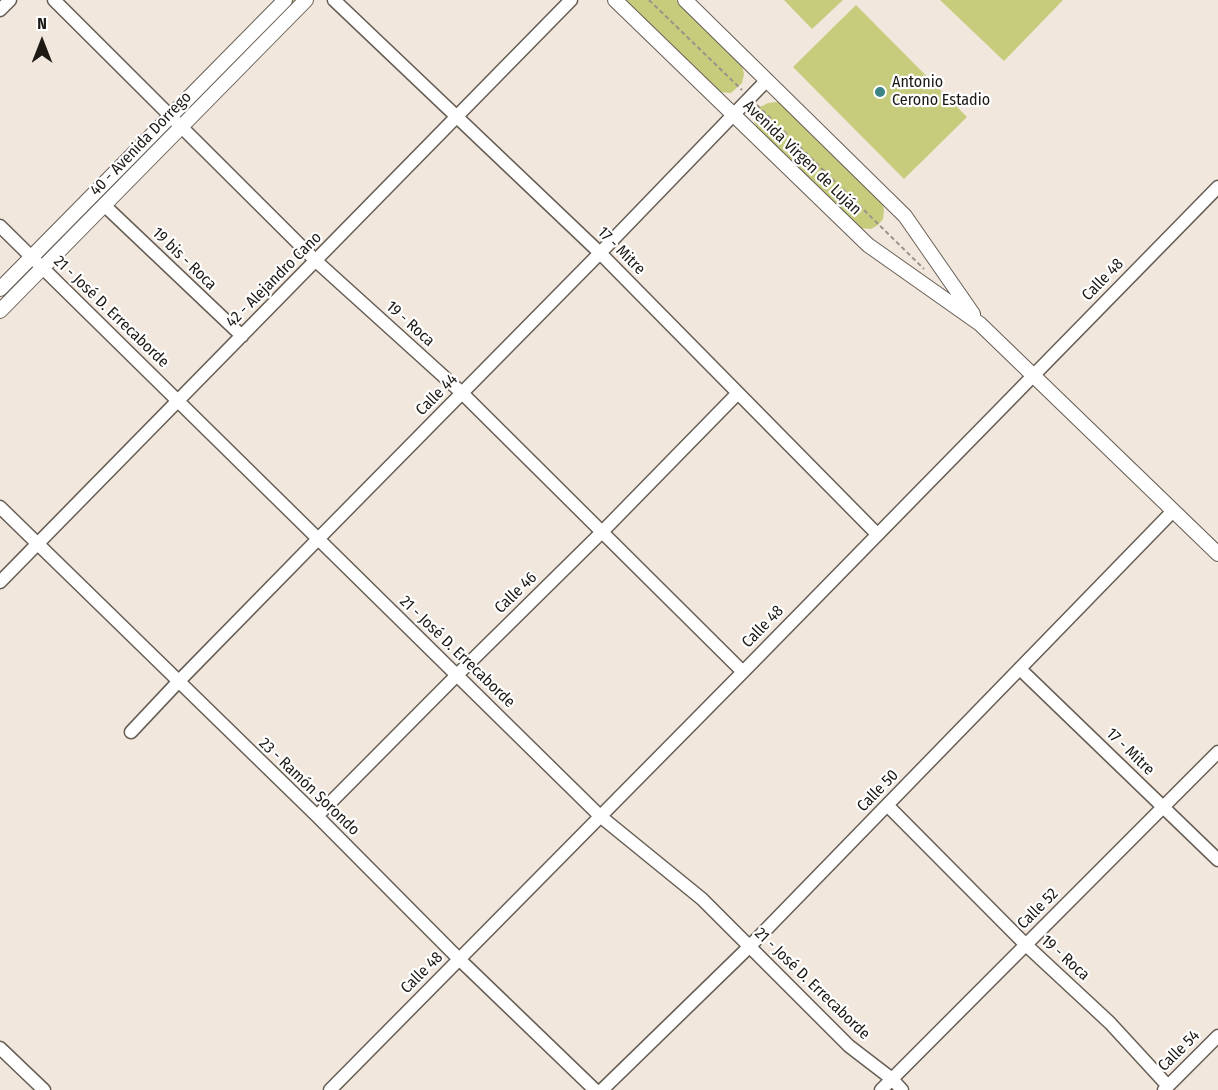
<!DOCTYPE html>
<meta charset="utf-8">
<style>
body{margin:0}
#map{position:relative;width:1218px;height:1090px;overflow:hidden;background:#f1e7dc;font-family:"Fira Sans Condensed",sans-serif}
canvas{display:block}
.north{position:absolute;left:12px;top:12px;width:60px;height:60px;-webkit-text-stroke:4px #fff;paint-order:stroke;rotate:0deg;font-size:16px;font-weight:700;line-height:24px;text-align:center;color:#1d1915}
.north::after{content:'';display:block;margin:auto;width:21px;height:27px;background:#1d1915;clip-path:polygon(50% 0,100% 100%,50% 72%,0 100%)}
</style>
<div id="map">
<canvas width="1218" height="1090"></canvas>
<div class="north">N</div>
</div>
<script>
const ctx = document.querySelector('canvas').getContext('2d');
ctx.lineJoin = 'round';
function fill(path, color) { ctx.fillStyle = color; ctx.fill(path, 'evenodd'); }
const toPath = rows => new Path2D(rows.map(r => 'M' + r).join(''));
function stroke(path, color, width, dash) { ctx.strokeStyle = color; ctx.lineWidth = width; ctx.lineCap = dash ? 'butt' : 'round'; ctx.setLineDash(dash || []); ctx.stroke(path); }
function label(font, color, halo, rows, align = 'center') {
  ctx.font = font + ' "Fira Sans Condensed",sans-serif'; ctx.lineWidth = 4.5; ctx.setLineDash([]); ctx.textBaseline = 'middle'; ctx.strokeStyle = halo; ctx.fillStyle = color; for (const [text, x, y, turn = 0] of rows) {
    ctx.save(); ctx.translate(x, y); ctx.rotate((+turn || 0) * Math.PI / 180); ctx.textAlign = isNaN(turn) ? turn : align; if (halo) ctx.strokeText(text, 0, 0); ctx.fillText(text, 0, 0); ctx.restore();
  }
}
fill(toPath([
 [293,0,297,0,192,109,190,106],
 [624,0,676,0,742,65,744,74,742,83,731,93,718,92],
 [784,0,843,0,812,29],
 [940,0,1063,0,1004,61],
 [856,5,967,117,904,179,793,67],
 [776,102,785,104,882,201,884,210,883,219,878,225,871,229,858,228,759,131,754,122,755,115,760,107,768,103],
 [160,135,162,137,53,250,51,248]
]), '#c7cc7d');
const minor = toPath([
 [54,0,316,261,462,393,743,672],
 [334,0,600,253,877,534],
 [0,10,10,0],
 [104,205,242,336],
 [0,226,600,816,702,899,849,1046,892,1079,902,1090],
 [0,507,317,816,459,959,595,1090],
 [0,582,571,0],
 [1020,669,1218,860],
 [131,732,178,682,320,537,600,253,767,80],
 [887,805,1026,945,1110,1023,1168,1086],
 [317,816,459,673,602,532,738,393],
 [0,1048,44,1090],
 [330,1090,743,672,1218,187],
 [602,1090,750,946,1173,511],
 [881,1090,1218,752],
 [1164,1090,1218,1036]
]);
const tertiary = toPath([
 [615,0,868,245,980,324,1218,554],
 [685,0,905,216,973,314],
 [0,289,285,0],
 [0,311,306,0]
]);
stroke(minor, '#665d54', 15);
stroke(tertiary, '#665d54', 16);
stroke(toPath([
 [649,0,742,90],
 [757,105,924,269]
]), '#9a928a', 2, [4.5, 3]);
stroke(minor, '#fff', 12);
stroke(tertiary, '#fff', 14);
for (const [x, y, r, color] of [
 [880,92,6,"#3b8386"]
]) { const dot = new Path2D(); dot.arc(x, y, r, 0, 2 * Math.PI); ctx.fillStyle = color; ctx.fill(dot); stroke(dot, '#fff', 2); }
label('16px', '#1d1915', '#fff', [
 ["Antonio",892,83],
 ["Cerono Estadio",892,101]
], 'left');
label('16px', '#1d1915', '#fff', [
 ["40 - Avenida Dorrego",141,144,-46],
 ["Avenida Virgen de Luján",802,158,44],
 ["17 - Mitre",621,251,45],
 ["19 bis - Roca",184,259,44],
 ["42 - Alejandro Cano",274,280,-45],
 ["Calle 48",1103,280,-46],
 ["21 - José D. Errecaborde",111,312,44],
 ["19 - Roca",410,324,42],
 ["Calle 44",437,395,-45],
 ["Calle 46",516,593,-44],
 ["Calle 48",763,627,-46],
 ["21 - José D. Errecaborde",457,652,44],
 ["17 - Mitre",1130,752,44],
 ["23 - Ramón Sorondo",309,787,44],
 ["Calle 50",878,791,-46],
 ["Calle 52",1038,909,-45],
 ["19 - Roca",1065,958,42],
 ["Calle 48",422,973,-45],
 ["21 - José D. Errecaborde",812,984,44],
 ["Calle 54",1179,1051,-45]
]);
</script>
